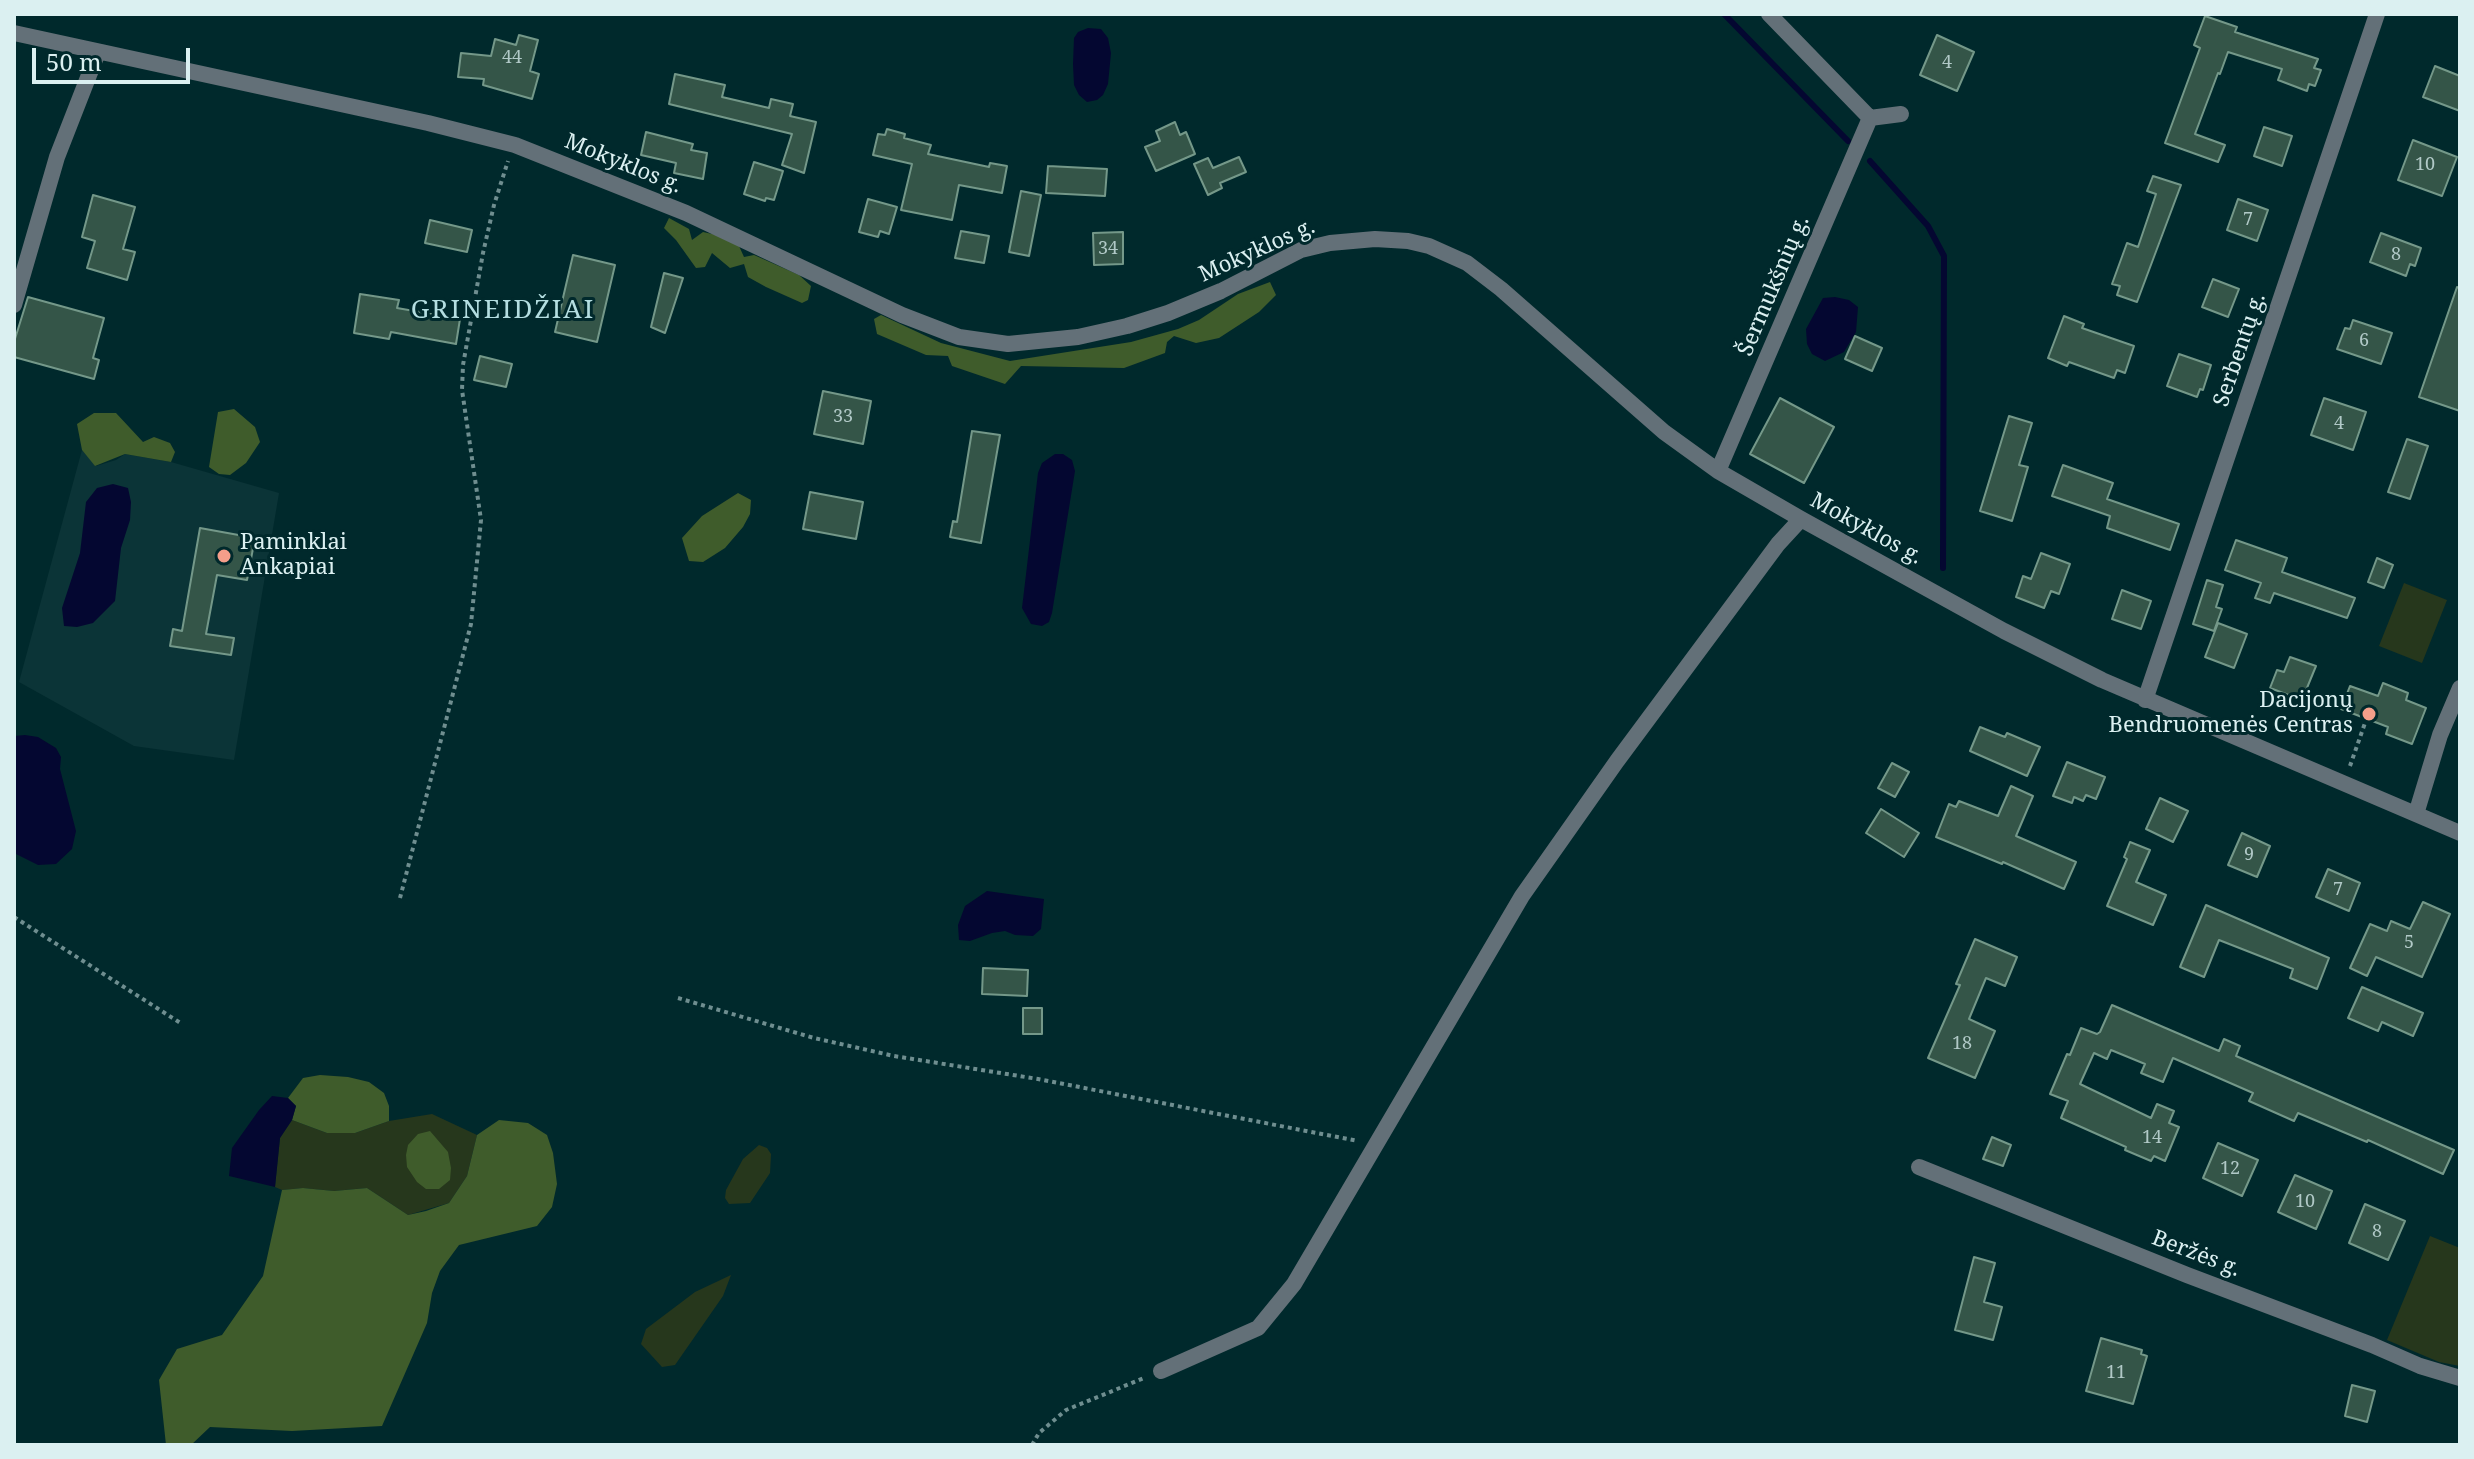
<!DOCTYPE html>
<meta charset="utf-8">
<style>
body{margin:0}
#map{position:relative;width:2474px;height:1459px;overflow:hidden;background:#00292c;font-family:"Noto Serif",serif}
canvas{display:block}
.frame{position:absolute;inset:0;border:16px solid #dbf0f1;pointer-events:none}
.scale{position:absolute;left:32px;top:48px;width:158px;height:36px;box-sizing:border-box;border:4px solid #dbf0f1;border-top:0;padding-left:10px;font-size:24px;line-height:28px;white-space:nowrap;color:#dbf0f1;-webkit-text-stroke:6px #00292c;paint-order:stroke}
</style>
<div id="map">
<canvas width="2474" height="1459"></canvas>
<div class="frame"></div>
<div class="scale">50 m</div>
</div>
<script>
const ctx = document.querySelector('canvas').getContext('2d');
ctx.lineJoin = 'round';
function fill(path, color) { ctx.fillStyle = color; ctx.fill(path, 'evenodd'); }
const toPath = rows => new Path2D(rows.map(r => 'M' + r).join(''));
function stroke(path, color, width, dash) { ctx.strokeStyle = color; ctx.lineWidth = width; ctx.lineCap = dash ? 'butt' : 'round'; ctx.setLineDash(dash || []); ctx.stroke(path); }
function label(font, color, halo, rows, align = 'center') {
  ctx.font = font + ' "Noto Serif",serif'; ctx.lineWidth = 6; ctx.setLineDash([]); ctx.textBaseline = 'middle'; ctx.strokeStyle = halo; ctx.fillStyle = color; for (const [text, x, y, turn = 0] of rows) {
    ctx.save(); ctx.translate(x, y); ctx.rotate((+turn || 0) * Math.PI / 180); ctx.textAlign = isNaN(turn) ? turn : align; if (halo) ctx.strokeText(text, 0, 0); ctx.fillText(text, 0, 0); ctx.restore();
  }
}
fill(toPath([
 [82,450,96,466,116,460,125,454,171,462,279,493,234,760,134,746,19,682]
]), '#0b3437');
fill(toPath([
 [2404,583,2447,600,2422,663,2379,646],
 [432,1114,477,1135,467,1176,449,1203,408,1215,367,1188,334,1191,303,1188,282,1190,275,1187,280,1138,292,1120,327,1133,355,1133,389,1121],
 [759,1145,767,1148,771,1154,770,1173,750,1203,729,1204,725,1198,726,1190,743,1159],
 [2430,1236,2460,1248,2460,1366,2439,1362,2387,1340],
 [731,1275,723,1296,675,1365,662,1367,641,1344,646,1329,695,1292]
]), '#26371c');
fill(toPath([
 [669,218,689,229,692,240,703,232,717,235,739,246,744,257,754,255,799,275,811,286,808,300,802,303,766,287,748,277,744,264,730,268,712,253,705,267,696,268,676,240,664,228],
 [1270,282,1276,295,1259,312,1219,338,1196,343,1174,336,1167,342,1165,353,1124,368,1021,366,1005,384,952,366,948,356,926,355,877,334,874,319,881,315,941,343,1010,361,1131,342,1178,329,1199,320,1238,294],
 [234,409,255,427,260,442,246,463,230,475,219,474,209,467,218,412],
 [94,413,116,413,143,442,154,437,170,443,175,452,171,462,125,454,95,466,82,450,77,424],
 [738,493,751,500,750,514,743,527,725,548,703,562,689,561,682,538,702,516],
 [320,1075,348,1077,369,1082,384,1093,389,1106,389,1121,355,1133,327,1133,292,1120,296,1106,288,1098,303,1078],
 [499,1120,528,1123,547,1135,553,1153,557,1184,552,1207,537,1226,459,1245,440,1271,432,1293,427,1323,382,1426,292,1431,210,1427,191,1445,166,1445,159,1380,177,1349,222,1335,263,1276,282,1190,303,1188,334,1191,367,1188,408,1215,426,1211,449,1203,467,1176,477,1135],
 [430,1131,448,1152,451,1168,450,1180,439,1189,426,1189,417,1182,407,1167,406,1155,408,1145,418,1134]
]), '#3f5c2b');
fill(toPath([
 [1088,28,1101,29,1108,38,1111,53,1108,84,1103,95,1097,100,1087,102,1079,95,1074,85,1073,64,1074,38,1078,32],
 [1835,297,1849,300,1858,307,1856,332,1844,352,1825,361,1812,354,1807,344,1806,329,1823,298],
 [1055,454,1063,454,1072,460,1075,471,1052,613,1049,622,1042,626,1031,624,1022,608,1038,473,1042,463],
 [113,484,128,488,131,502,130,520,121,548,115,601,93,623,77,627,64,626,62,608,80,553,86,502,97,488],
 [25,735,38,737,56,748,61,757,60,769,76,831,72,849,56,864,38,865,14,853,14,736],
 [987,891,1044,899,1041,929,1033,936,1015,935,1005,931,992,933,970,941,959,940,958,925,965,906],
 [272,1096,288,1098,296,1106,292,1120,280,1138,275,1187,229,1176,232,1148,259,1110]
]), '#040731');
stroke(toPath([
 [1724,14,1848,141],
 [1870,161,1928,226,1944,256,1943,568]
]), '#040731', 6);
const building = toPath([
 [2205,16,2237,27,2235,32,2318,59,2314,68,2321,70,2315,86,2309,84,2307,91,2278,80,2282,69,2228,52,2220,74,2218,73,2195,134,2225,145,2218,162,2165,143,2200,48,2194,45,2205,16],
 [519,35,538,40,530,71,539,74,532,99,483,85,484,79,458,77,461,53,491,56,495,39,516,45,519,35],
 [1937,35,1974,52,1957,91,1920,75,1937,35],
 [2435,66,2460,76,2460,111,2423,97,2435,66],
 [675,74,725,85,722,97,769,108,771,99,793,104,790,116,816,122,804,173,782,165,792,134,669,104,675,74],
 [1175,122,1180,135,1186,132,1195,154,1156,171,1145,147,1160,141,1156,131,1175,122],
 [2264,127,2292,136,2282,166,2254,156,2264,127],
 [887,129,905,134,904,138,931,145,928,154,989,167,990,163,1007,166,1002,193,959,185,952,220,901,210,912,164,873,155,878,134,885,135,887,129],
 [646,132,693,144,691,150,707,153,703,179,674,173,676,163,641,155,646,132],
 [2413,140,2457,157,2442,196,2398,180,2413,140],
 [1239,157,1246,172,1220,183,1222,188,1208,195,1194,164,1208,158,1213,168,1239,157],
 [754,162,783,171,774,200,766,198,765,201,744,194,754,162],
 [1048,166,1107,169,1105,196,1046,193,1048,166],
 [2153,176,2181,185,2137,302,2117,295,2120,286,2112,284,2127,243,2138,247,2156,194,2147,191,2153,176],
 [1021,191,1041,195,1029,256,1009,252,1021,191],
 [93,195,135,207,123,249,135,252,127,280,87,268,95,241,82,237,93,195],
 [868,199,897,207,889,234,880,231,878,237,859,232,868,199],
 [2238,199,2268,210,2257,241,2227,230,2238,199],
 [430,220,472,230,467,252,425,243,430,220],
 [961,231,989,236,984,263,955,258,961,231],
 [1123,232,1123,264,1094,265,1093,233,1123,232],
 [2381,233,2421,248,2415,266,2410,264,2406,276,2370,262,2381,233],
 [573,255,615,265,597,342,555,332,573,255],
 [664,273,683,278,665,333,651,327,664,273],
 [2213,279,2239,289,2228,317,2202,307,2213,279],
 [2457,287,2460,288,2460,411,2419,397,2457,287],
 [360,294,399,300,397,308,460,319,456,344,391,332,389,339,354,333,360,294],
 [28,297,104,318,93,358,99,360,94,379,14,357,14,342,28,297],
 [2064,316,2084,324,2082,328,2134,346,2125,373,2117,370,2114,378,2069,362,2067,366,2048,358,2064,316],
 [2353,320,2392,333,2381,364,2337,349,2345,328,2350,329,2353,320],
 [1855,336,1882,348,1872,371,1845,359,1855,336],
 [2179,354,2211,365,2203,390,2200,389,2197,397,2167,386,2179,354],
 [480,356,512,364,506,387,474,380,480,356],
 [823,391,871,401,863,444,814,434,823,391],
 [1780,398,1834,427,1804,483,1750,454,1780,398],
 [2324,398,2366,412,2353,450,2311,435,2324,398],
 [2009,416,2032,423,2019,465,2028,467,2012,521,1980,511,2009,416],
 [972,431,1000,435,981,543,950,537,953,521,957,522,972,431],
 [2407,439,2428,446,2410,499,2388,492,2407,439],
 [2063,465,2113,483,2107,499,2179,524,2170,550,2107,528,2110,516,2052,496,2063,465],
 [810,492,863,502,856,539,803,529,810,492],
 [200,528,255,538,247,580,217,575,206,634,234,638,231,655,170,646,173,629,182,631,200,528],
 [2236,540,2287,558,2282,572,2355,598,2347,618,2274,593,2270,603,2255,598,2261,583,2225,570,2236,540],
 [2041,553,2070,564,2059,594,2051,591,2044,608,2016,597,2023,576,2031,579,2041,553],
 [2377,558,2393,565,2384,588,2368,582,2377,558],
 [2207,580,2223,585,2216,607,2222,609,2214,631,2193,624,2207,580],
 [2122,590,2151,601,2141,629,2112,619,2122,590],
 [2218,623,2247,634,2234,668,2205,657,2218,623],
 [2290,657,2316,666,2302,700,2270,688,2277,670,2284,672,2290,657],
 [2383,683,2408,693,2406,700,2426,708,2412,744,2386,734,2388,727,2341,709,2350,686,2378,696,2383,683],
 [1980,727,2005,737,2007,733,2040,747,2027,776,1970,751,1980,727],
 [2067,762,2105,777,2096,799,2086,795,2083,801,2074,797,2072,803,2053,796,2067,762],
 [1892,763,1909,772,1895,797,1878,788,1892,763],
 [2011,786,2033,796,2016,836,2076,862,2064,889,2003,862,2002,864,1936,837,1949,804,1956,807,1959,801,1998,816,2011,786],
 [2160,798,2188,811,2173,842,2146,829,2160,798],
 [1881,809,1919,833,1904,857,1866,833,1881,809],
 [2242,833,2270,846,2257,877,2228,865,2242,833],
 [2130,842,2150,850,2136,882,2166,895,2153,925,2107,906,2127,859,2124,857,2130,842],
 [2328,869,2360,883,2349,911,2316,897,2328,869],
 [2423,902,2450,914,2422,977,2376,957,2367,976,2350,968,2370,924,2387,931,2391,921,2410,929,2423,902],
 [2206,905,2329,958,2317,989,2290,978,2293,969,2219,940,2204,977,2180,967,2206,905],
 [1975,939,2017,957,2005,986,1986,978,1969,1019,1995,1031,1975,1078,1928,1058,1960,985,1956,984,1975,939],
 [983,968,1028,970,1027,996,982,994,983,968],
 [2362,987,2423,1013,2413,1036,2382,1022,2378,1031,2348,1018,2362,987],
 [2112,1005,2219,1051,2224,1039,2240,1046,2236,1056,2454,1150,2443,1174,2368,1140,2367,1142,2298,1113,2294,1121,2249,1101,2253,1093,2173,1058,2163,1082,2141,1073,2145,1064,2111,1050,2107,1059,2094,1053,2080,1084,2151,1118,2157,1104,2174,1111,2169,1123,2179,1127,2165,1161,2154,1156,2151,1161,2125,1150,2126,1147,2061,1118,2068,1101,2050,1094,2067,1054,2070,1055,2081,1028,2097,1034,2100,1032,2112,1005],
 [1023,1008,1042,1008,1042,1034,1023,1034,1023,1008],
 [1992,1137,2011,1145,2003,1166,1983,1159,1992,1137],
 [2218,1143,2258,1160,2242,1196,2203,1178,2218,1143],
 [2295,1175,2332,1191,2316,1229,2278,1212,2295,1175],
 [2365,1204,2405,1221,2388,1260,2349,1243,2365,1204],
 [1974,1257,1995,1263,1984,1302,2002,1307,1993,1340,1955,1330,1974,1257],
 [2101,1338,2142,1350,2141,1354,2147,1356,2133,1404,2086,1391,2101,1338],
 [2352,1385,2375,1391,2367,1422,2345,1416,2352,1385]
]);
fill(building, '#345548');
stroke(building, '#749889', 2);
stroke(toPath([
 [2350,766,2365,723],
 [400,898,471,624,481,520,462,390,463,365,483,253,494,205,508,161],
 [14,917,182,1024],
 [678,998,814,1038,894,1056,1038,1079,1358,1141],
 [1032,1445,1039,1433,1066,1410,1144,1378]
]), '#6f8e90', 4, [4, 4]);
stroke(toPath([
 [1769,14,1870,118],
 [14,33,428,123,515,145,686,213,902,315,959,337,1008,344,1078,337,1127,326,1168,313,1221,291,1301,250,1330,243,1375,239,1408,241,1429,246,1467,263,1501,289,1664,432,1718,471,1801,519,2004,631,2102,680,2460,833],
 [14,305,57,157,98,52],
 [1718,471,1870,118,1901,114],
 [2145,700,2377,14],
 [2416,814,2440,735,2460,688],
 [1919,1167,2187,1275,2372,1345,2420,1366,2460,1378],
 [1161,1371,1258,1328,1294,1284,1522,896,1617,761,1778,544,1801,519]
]), '#637078', 16);
for (const [x, y, r, color] of [
 [224,556,8,"#f49e8a"],
 [2369,714,8,"#f49e8a"]
]) { const dot = new Path2D(); dot.arc(x, y, r, 0, 2 * Math.PI); ctx.fillStyle = color; ctx.fill(dot); stroke(dot, '#00292c', 3); }
label('18px', '#b1c9c7', null, [
 ["44",512,58],
 ["4",1947,63],
 ["10",2425,165],
 ["7",2248,220],
 ["34",1108,249],
 ["8",2396,255],
 ["6",2364,341],
 ["33",843,417],
 ["4",2339,424],
 ["9",2249,855],
 ["7",2338,890],
 ["5",2409,943],
 ["18",1962,1044],
 ["14",2152,1138],
 ["12",2230,1169],
 ["10",2305,1202],
 ["8",2377,1232],
 ["11",2116,1373]
]);
label('22px', '#dbf0f1', '#00292c', [
 ["Mokyklos g.",623,164,22],
 ["Mokyklos g.",1257,251,-24],
 ["Šermukšnių g.",1774,286,-67],
 ["Serbentų g.",2240,350,-71],
 ["Mokyklos g.",1866,529,29],
 ["Beržės g.",2196,1254,21]
]);
label('22px', '#dbf0f1', '#00292c', [
 ["Paminklai",240,543],
 ["Ankapiai",240,568],
 ["Dacijonų",2353,701,"right"],
 ["Bendruomenės Centras",2353,726,"right"]
], 'left');
ctx.letterSpacing = '2px';
label('26px', '#b4dee1', '#00292c', [
 ["GRINEIDŽIAI",503,311]
]);
ctx.letterSpacing = '0px';
</script>
